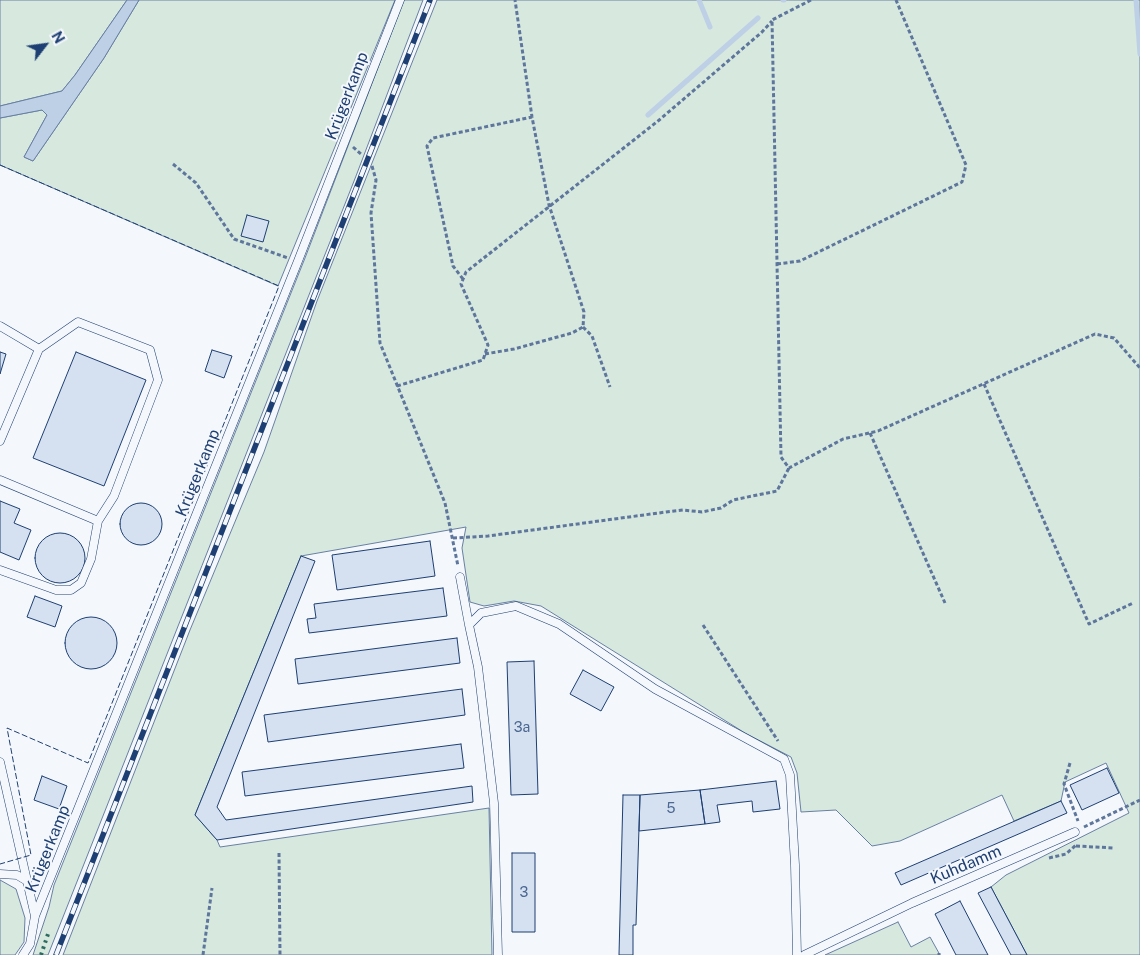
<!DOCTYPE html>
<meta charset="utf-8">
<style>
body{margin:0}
#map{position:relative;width:1140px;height:955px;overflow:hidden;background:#f4f7fb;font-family:"Public Sans",sans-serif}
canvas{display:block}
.north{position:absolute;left:20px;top:20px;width:50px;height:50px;-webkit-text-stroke:4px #f4f7fb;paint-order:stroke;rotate:60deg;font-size:14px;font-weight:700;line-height:20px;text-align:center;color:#1d3f73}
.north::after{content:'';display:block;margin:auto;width:18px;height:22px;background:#1d3f73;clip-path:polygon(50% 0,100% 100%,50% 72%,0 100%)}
</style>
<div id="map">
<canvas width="1140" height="955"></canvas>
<div class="north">N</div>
</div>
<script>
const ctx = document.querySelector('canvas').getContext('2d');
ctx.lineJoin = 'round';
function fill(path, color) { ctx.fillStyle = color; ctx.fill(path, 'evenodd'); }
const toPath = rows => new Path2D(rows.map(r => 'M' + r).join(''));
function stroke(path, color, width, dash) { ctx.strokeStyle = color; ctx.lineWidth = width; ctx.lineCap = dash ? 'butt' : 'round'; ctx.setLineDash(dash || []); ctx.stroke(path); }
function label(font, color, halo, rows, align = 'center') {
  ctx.font = font + ' "Public Sans",sans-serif'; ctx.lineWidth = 4; ctx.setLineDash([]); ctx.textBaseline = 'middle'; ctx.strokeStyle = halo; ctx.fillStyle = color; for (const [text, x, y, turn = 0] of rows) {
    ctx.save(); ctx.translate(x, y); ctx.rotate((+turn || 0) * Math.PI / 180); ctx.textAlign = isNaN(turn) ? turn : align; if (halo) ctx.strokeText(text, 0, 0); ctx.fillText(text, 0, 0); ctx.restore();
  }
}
const green = toPath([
 [0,0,127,0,75,75,62,91,0,106,0,0],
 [139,0,395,0,278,286,0,165,0,118,42,110,47,115,24,157,33,161,104,58,139,0],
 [404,0,423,0,356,176,48,955,33,955,49,907,54,885,305,258,404,0],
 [437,0,1140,0,1140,955,1027,955,991,887,1006,875,1129,813,1106,763,1065,782,1061,801,1014,821,1002,795,900,841,872,846,836,810,801,812,797,773,791,757,745,733,541,606,514,601,484,606,470,602,462,548,466,527,301,556,195,815,217,840,220,847,489,808,492,955,63,955,190,630,264,452,317,301,437,0],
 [0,880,16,889,25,918,24,942,15,955,0,955,0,880],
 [898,922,911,947,930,937,940,955,825,955,898,922]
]);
fill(green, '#d7e8df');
stroke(green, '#687fa3', 1);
const water = toPath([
 [127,0,139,0,104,58,33,161,24,157,47,115,42,110,0,118,0,106,62,91,75,75,127,0]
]);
fill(water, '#bed0e5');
stroke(water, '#687fa3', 1);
stroke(toPath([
 [699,0,710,27],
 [783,0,784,0],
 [1136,0,1140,54],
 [648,115,758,18]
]), '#bed0e5', 5);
const building = toPath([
 [247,215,269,221,263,242,241,236,247,215],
 [212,350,232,356,224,378,205,371,212,350],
 [0,352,6,354,0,374,0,352],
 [76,352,146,380,104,486,33,458,76,352],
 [0,501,20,509,14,523,31,530,19,560,0,552,0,501],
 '120 524a21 21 0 1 1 42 0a21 21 0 1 1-42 0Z',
 '35 558a25 25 0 1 1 50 0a25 25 0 1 1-50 0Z',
 [430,541,435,576,337,590,332,555,430,541],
 [301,556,315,561,217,807,226,820,472,786,473,802,217,840,195,815,301,556],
 [443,588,447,616,309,633,307,619,316,618,314,604,443,588],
 [35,596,62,606,55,627,27,617,35,596],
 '65 643a26 26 0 1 1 52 0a26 26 0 1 1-52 0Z',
 [457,638,460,663,298,684,295,659,457,638],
 [534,661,538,794,511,795,507,662,534,661],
 [583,670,614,687,601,711,570,694,583,670],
 [462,689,465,715,268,742,264,715,462,689],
 [461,744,464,768,245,796,242,772,461,744],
 [1107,768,1119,793,1082,810,1070,785,1107,768],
 [42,776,67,786,59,809,34,800,42,776],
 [776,781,780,809,753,812,752,801,717,805,720,822,705,824,700,790,776,781],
 [700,790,705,824,639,831,640,795,700,790],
 [623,795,640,795,636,925,633,925,633,955,619,955,623,795],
 [1061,801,1067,813,901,885,895,873,1061,801],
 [512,853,535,853,535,932,512,932,512,853],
 [991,887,1027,955,1011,955,978,893,991,887],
 [960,901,988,955,956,955,935,914,960,901]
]);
fill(building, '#d5e0f0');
stroke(building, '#1d3f73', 1);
const service = toPath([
 [0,326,39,349],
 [0,441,39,349,78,322,150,350,158,380,114,496,98,521,91,559,81,583,71,590,56,590,0,570],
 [0,480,98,521],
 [460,577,469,625],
 [0,762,35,916],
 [0,874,17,875,27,881],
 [23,955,30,944,35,916,298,261,400,0],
 [498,955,494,803,478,667,469,625,481,613,516,606,559,624,655,689,784,759,790,775,795,865,797,955],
 [804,955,912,903,1075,832]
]);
stroke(service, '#1d3f73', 9);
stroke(toPath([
 [811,0,772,20,781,457,789,468,843,439,878,431,1095,334,1114,338,1140,368],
 [353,147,362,155],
 [173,164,196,183,234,239,288,258],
 [372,166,376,180,371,213,380,343,445,503,458,566],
 [777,264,800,261,962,182,966,165,896,0],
 [463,279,453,266,427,146,433,138,532,117],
 [583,327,592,336,610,387],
 [485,354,514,349,572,333,583,327,584,312,549,205,532,117,515,0],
 [984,384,1089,624,1133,603],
 [397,386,483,360,488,345,461,284,466,272,658,121,762,32,772,21],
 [870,433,945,603],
 [453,538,488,536,666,512,683,510,702,512,721,508,733,500,777,491,789,468],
 [703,625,778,741],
 [1070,763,1064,784,1078,821],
 [1084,827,1140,800],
 [1076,846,1114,848],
 [279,853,280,955],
 [1049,858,1066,854,1076,845],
 [203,955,212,888],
 [939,955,939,953]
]), '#5e769c', 3, [4, 2.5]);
stroke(service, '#f4f7fb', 8);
const rail = toPath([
 [56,955,430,0]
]);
stroke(rail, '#1d3f73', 5.5);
stroke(rail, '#f4f7fb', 4, [11]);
stroke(toPath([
 [41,955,48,934]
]), '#2c6c60', 4, [2.5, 4]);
stroke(toPath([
 [0,165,279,286,88,763,7,728,31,855,0,864]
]), '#1d3f73', 1, [6, 2.5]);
label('14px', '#4b6792', null, [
 ["3a",522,728],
 ["5",671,809],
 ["3",524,893]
]);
label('16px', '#1d3f73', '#f4f7fb', [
 ["Krügerkamp",347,96,-69],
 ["Krügerkamp",198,473,-68],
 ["Krügerkamp",48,849,-68],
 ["Kuhdamm",966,865,-23]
]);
</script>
